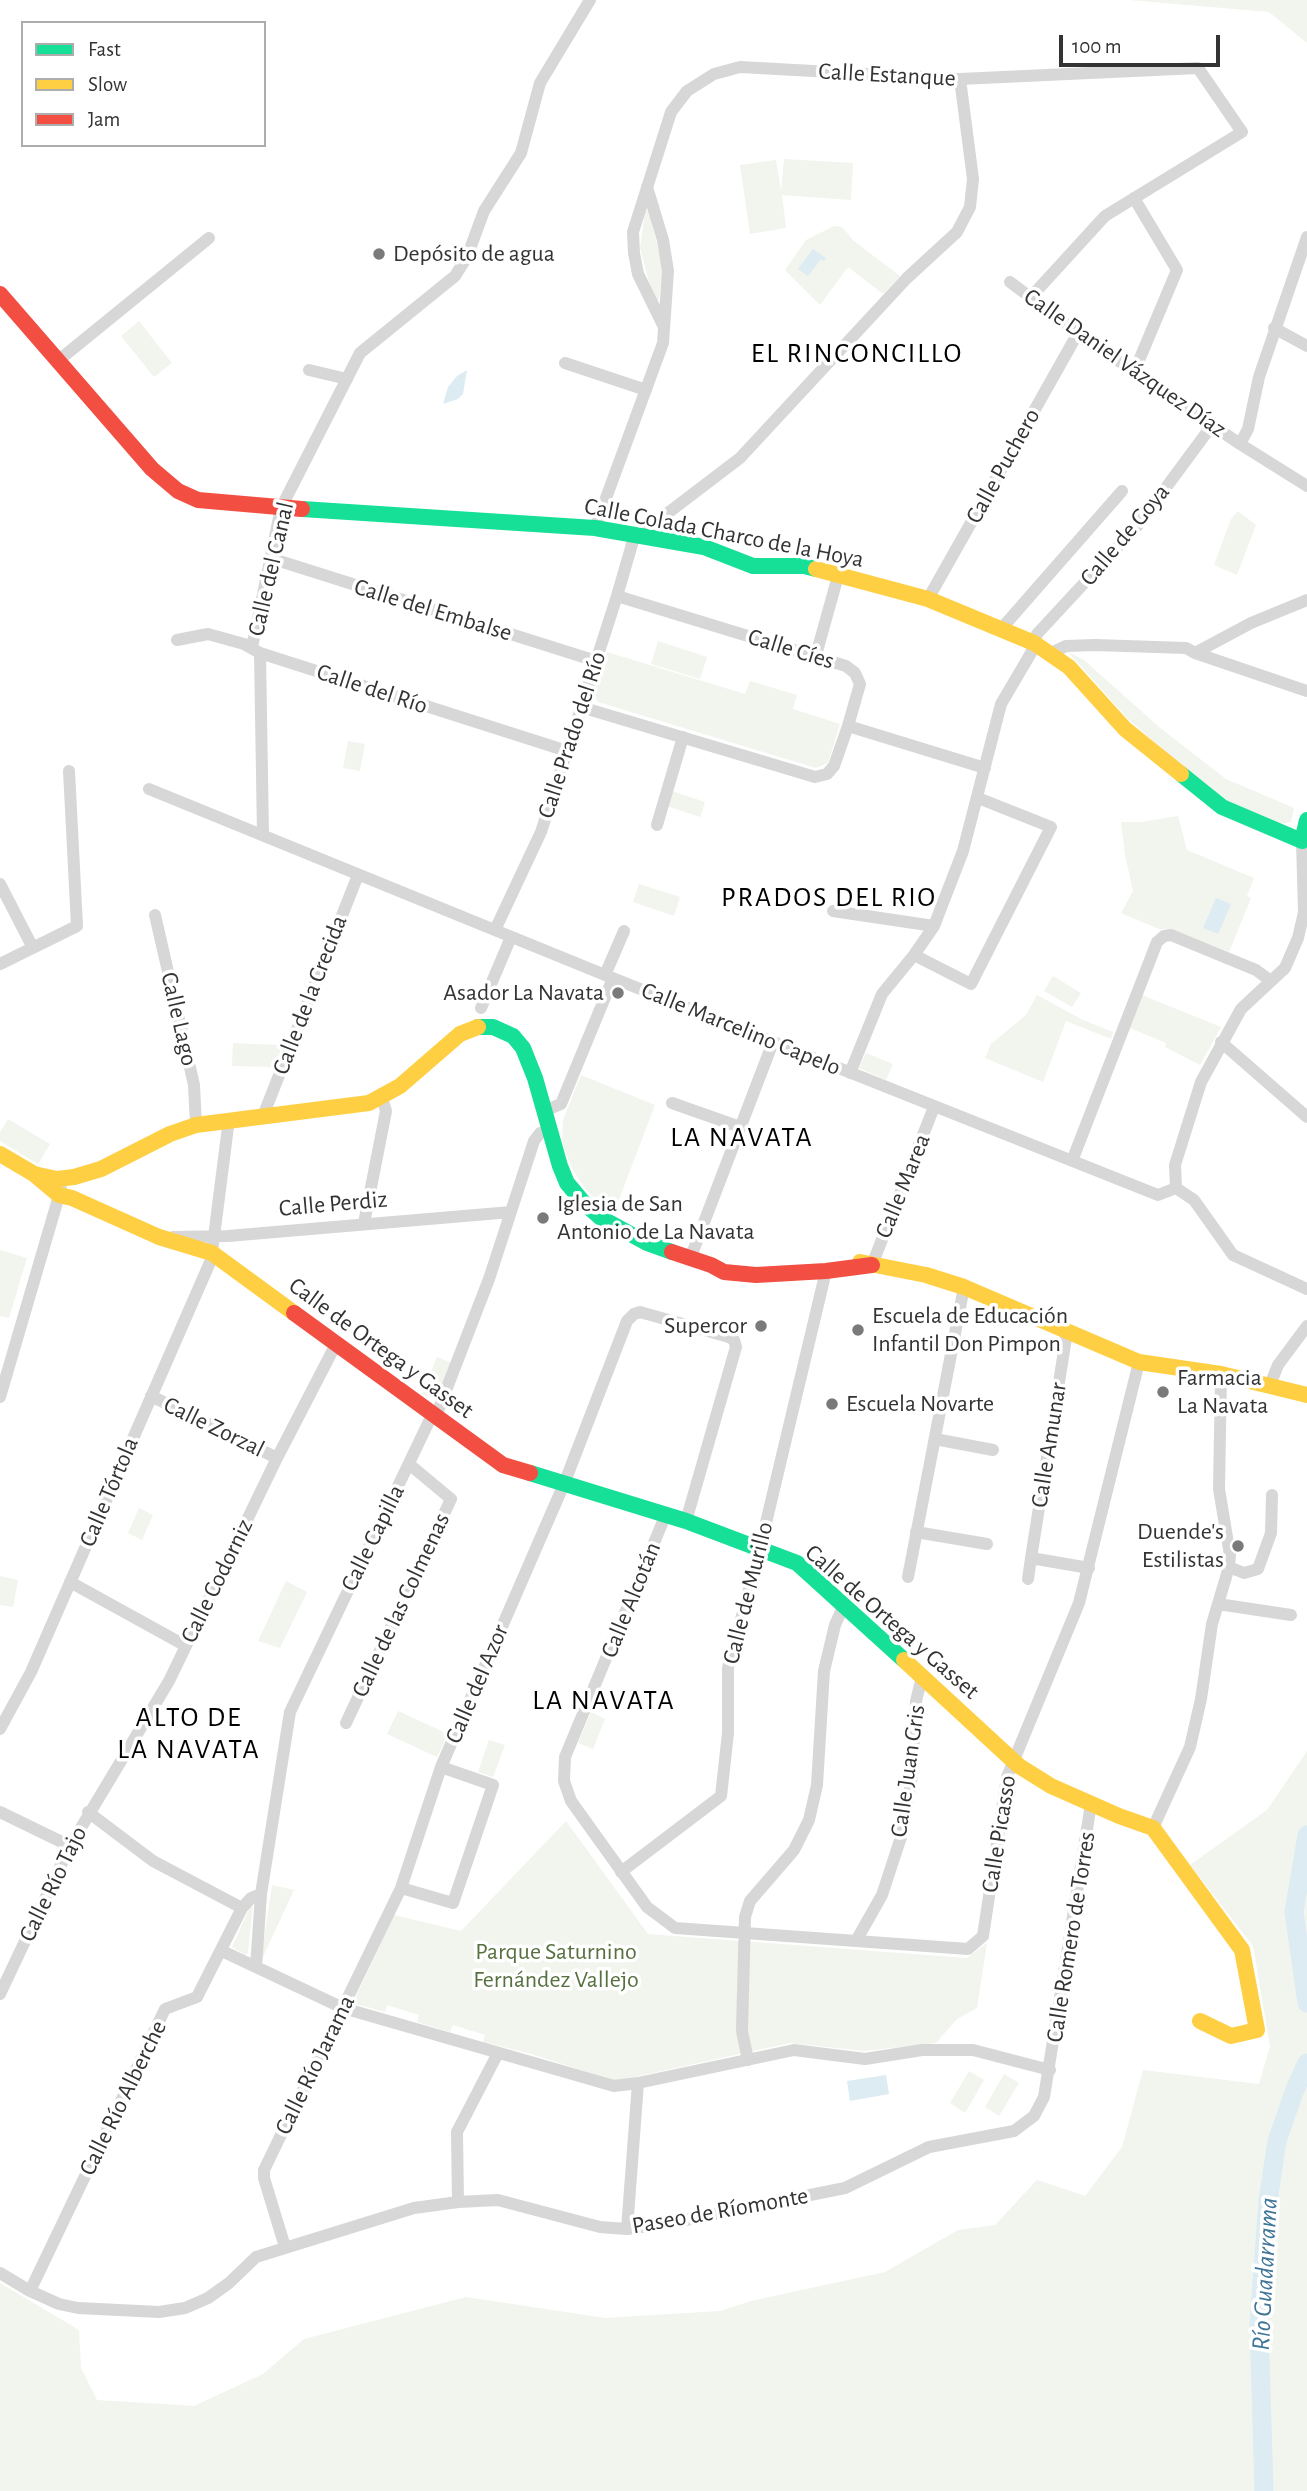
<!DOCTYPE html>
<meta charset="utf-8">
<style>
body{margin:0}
#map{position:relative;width:1307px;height:2491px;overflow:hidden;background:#fff;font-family:"Alegreya Sans",sans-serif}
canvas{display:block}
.legend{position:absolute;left:21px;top:21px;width:245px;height:126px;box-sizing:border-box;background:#fff;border:2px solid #adadad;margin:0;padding:9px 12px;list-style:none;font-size:21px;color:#333}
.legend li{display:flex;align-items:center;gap:14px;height:35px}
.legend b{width:35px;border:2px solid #adadad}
.scale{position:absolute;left:1059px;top:35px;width:161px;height:32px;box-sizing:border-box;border:4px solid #333;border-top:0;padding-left:9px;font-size:21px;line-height:24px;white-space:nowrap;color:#333;-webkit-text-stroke:5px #fff;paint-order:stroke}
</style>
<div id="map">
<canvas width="1307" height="2491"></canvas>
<ul class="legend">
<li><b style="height:9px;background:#16e098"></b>Fast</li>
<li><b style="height:9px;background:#ffcf43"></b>Slow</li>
<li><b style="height:9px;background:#f24e42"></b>Jam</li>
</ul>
<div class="scale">100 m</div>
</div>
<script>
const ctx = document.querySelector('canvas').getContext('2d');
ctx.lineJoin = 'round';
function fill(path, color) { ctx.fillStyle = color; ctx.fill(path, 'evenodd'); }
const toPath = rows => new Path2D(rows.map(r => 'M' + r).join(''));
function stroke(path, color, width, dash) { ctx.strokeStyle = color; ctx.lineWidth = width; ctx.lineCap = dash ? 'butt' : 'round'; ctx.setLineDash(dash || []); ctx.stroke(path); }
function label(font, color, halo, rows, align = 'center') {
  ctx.font = font + ' "Alegreya Sans",sans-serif'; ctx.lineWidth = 7; ctx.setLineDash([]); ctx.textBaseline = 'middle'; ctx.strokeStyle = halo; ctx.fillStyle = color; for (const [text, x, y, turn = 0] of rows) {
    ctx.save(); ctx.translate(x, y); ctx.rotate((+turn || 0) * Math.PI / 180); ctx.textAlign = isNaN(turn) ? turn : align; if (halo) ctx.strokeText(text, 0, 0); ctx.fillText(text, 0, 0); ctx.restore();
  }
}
fill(toPath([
 [1129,0,1307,0,1307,43,1269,12],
 [776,160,781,191,784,159,853,163,851,200,782,195,786,228,750,234,740,165],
 [648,210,663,266,659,300,656,299,649,282,640,248,645,212],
 [834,226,842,227,854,241,900,276,883,294,848,267,820,305,785,270,806,240],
 [139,321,172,363,154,377,121,336],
 [1238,511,1256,525,1237,575,1214,565,1231,519],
 [658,641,707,657,700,679,651,664],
 [607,652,745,694,750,681,797,695,793,709,840,724,828,763,816,768,598,702,593,694],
 [1068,652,1084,660,1159,727,1226,779,1294,808,1291,822,1277,824,1228,806,1128,719],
 [348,741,365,744,360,771,343,768],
 [672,791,705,802,700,817,667,806],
 [1178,816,1187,850,1254,878,1247,896,1251,898,1229,952,1171,929,1159,929,1121,913,1133,891,1125,855,1121,822,1141,822],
 [639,884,680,897,674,916,633,902],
 [1053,976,1081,993,1072,1007,1044,991],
 [1037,995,1083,1020,1113,1032,1111,1039,1066,1021,1043,1082,985,1058,991,1044,1026,1015],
 [1142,995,1221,1027,1200,1065,1165,1047,1166,1043,1130,1028],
 [233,1043,250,1044,283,1045,274,1067,232,1066],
 [866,1053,893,1064,886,1080,859,1068],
 [581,1075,655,1105,615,1210,604,1207,586,1190,573,1170,565,1151,562,1141,563,1120],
 [8,1119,50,1144,38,1164,0,1141,0,1132],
 [0,1250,27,1258,9,1318,0,1316],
 [437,1357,452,1363,438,1400,422,1394],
 [139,1508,153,1515,142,1540,128,1533],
 [0,1576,18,1580,13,1607,0,1605],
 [286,1581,307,1592,280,1648,258,1641],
 [398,1711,448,1734,437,1757,387,1734],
 [591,1712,605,1719,593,1749,578,1743],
 [489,1740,505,1745,493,1777,478,1772],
 [1307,1751,1307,2491,0,2491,0,2283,79,2330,81,2368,97,2400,194,2406,263,2374,304,2339,466,2297,605,2318,720,2311,751,2301,885,2272,958,2230,995,2225,1037,2180,1085,2196,1122,2147,1143,2070,1259,2084,1270,2046,1253,1946,1190,1865,1267,1810],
 [566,1821,648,1934,967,1958,987,1943,977,2008,957,2019,936,2043,864,2051,790,2043,616,2081,528,2053,483,2042,485,2035,453,2025,450,2032,417,2022,419,2015,387,2005,385,2012,353,2003,394,1915,461,1931],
 [272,1885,294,1890,261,1961,261,1959],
 [253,1906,248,1953,245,1955,232,1947,250,1907],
 [969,2071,984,2080,965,2113,950,2103],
 [1004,2074,1019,2083,999,2116,985,2107]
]), '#f1f5ed');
fill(toPath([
 [813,249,826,258,824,261,821,259,808,276,798,269],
 [467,370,463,394,458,399,443,404,448,387,457,376],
 [1216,898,1231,904,1218,934,1203,928],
 [886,2075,889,2094,850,2101,847,2081]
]), '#ddebf3');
stroke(toPath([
 [1307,1835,1294,1912,1307,2003],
 [1264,2491,1259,2324,1268,2201,1277,2141,1294,2092,1307,2063]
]), '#ddebf3', 19);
stroke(toPath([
 [1134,198,1177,270,1135,370],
 [1010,282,1078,333,1240,444,1307,486],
 [663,325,638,274,634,253,633,232,671,112,687,91,714,74,740,67,960,79,1198,68,1242,132,1105,216,1030,298],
 [1274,328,1307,346],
 [59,360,209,238],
 [565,363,646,390],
 [309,370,347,379],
 [1240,444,1248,429,1259,377,1307,237],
 [595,528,663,343,668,271,663,240,647,187],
 [639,535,740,458,907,278,957,232,970,207,973,179,960,79],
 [270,558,596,661],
 [928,599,1078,333],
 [1002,628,1122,491],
 [177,640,208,634,244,644,260,653,567,751],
 [252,647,281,508,360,353,455,276,467,257,484,211,521,153,540,83,590,0],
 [260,653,263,835],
 [1051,653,1066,646,1095,645,1186,648,1195,653,1251,623,1307,600],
 [1195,653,1307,691],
 [816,655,838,576],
 [581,707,815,777,827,774,834,766,848,726,860,684,855,673,846,666,617,596],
 [848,726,985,768],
 [149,789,605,975,1158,1195,1176,1188,1194,1200,1233,1255,1307,1289],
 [657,825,683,737],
 [0,884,33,948],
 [833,911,934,926],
 [155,915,194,1085,196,1125],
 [495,930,541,832,617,596,635,534],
 [914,955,971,984,1051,827,978,798],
 [0,964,77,926,69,771],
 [605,975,624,931],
 [481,1008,511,937],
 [1221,1042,1307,1117],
 [850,1073,882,994,914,955,934,926,963,851,1001,704,1031,653,1037,634,1139,524,1213,424],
 [672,1103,740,1127],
 [544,1111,561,1104,613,978],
 [263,1116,358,875],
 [1072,1161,1157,942,1164,936,1171,935,1256,970,1271,981],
 [1176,1188,1175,1165,1201,1082,1241,1009,1285,968,1298,938,1304,912,1302,841],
 [364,1223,386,1111,382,1098],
 [173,1237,228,1236,511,1212],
 [690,1259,773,1042],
 [872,1265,934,1107],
 [1067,1332,1031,1558,1089,1568],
 [1270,1385,1278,1365,1307,1326],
 [151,1396,277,1458],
 [0,1397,61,1189],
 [935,1439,993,1450],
 [666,1514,565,1757,564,1781,571,1801,647,1907,675,1928,968,1949,983,1936,1007,1777,1079,1603,1139,1362],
 [916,1532,987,1544],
 [1229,1567,1244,1573,1258,1569,1271,1533,1272,1495],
 [908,1577,964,1287],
 [1028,1579,1031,1558],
 [70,1582,186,1646],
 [1218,1604,1291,1615],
 [346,1723,451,1499,409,1464],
 [0,1729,31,1672,211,1260,229,1119],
 [0,1812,70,1846],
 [88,1812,153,1861,242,1908],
 [1153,1828,1190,1747,1201,1699,1212,1624,1229,1567,1230,1555,1219,1489,1221,1374],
 [621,1872,721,1796,728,1733,728,1668,760,1548,826,1271],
 [401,1888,453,1903,493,1785,441,1767],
 [856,1941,882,1895,902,1834,912,1776,916,1701,922,1677],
 [222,1951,343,2008,614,2086,638,2083,794,2050,865,2059,922,2050,973,2050,1050,2070],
 [256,1967,261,1894,290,1712,432,1415,438,1411,489,1279,534,1141,540,1133,549,1131],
 [0,1994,70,1846,169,1681,277,1458,336,1344],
 [748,2060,742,2031,745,1917,750,1901,794,1850,809,1820,817,1785,824,1671,835,1625,844,1605],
 [458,2202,457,2132,498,2053],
 [627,2229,638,2083],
 [285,2247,264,2178,264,2170,401,1888,441,1767,564,1484,627,1321,634,1314,640,1312,729,1337,734,1340,736,1347,686,1521],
 [0,2273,30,2291,59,2304,78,2308,159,2312,185,2308,208,2298,229,2283,256,2257,414,2208,458,2202,498,2200,600,2227,627,2229,676,2222,845,2188,929,2147,1014,2131,1034,2116,1044,2097,1091,1804],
 [30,2291,165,2009,197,1997,242,1908,251,1898,261,1894]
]), '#d7d7d7', 12);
stroke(toPath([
 [302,509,595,528,704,547,753,566,804,566,816,569],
 [1181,774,1222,807,1302,841,1307,820],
 [478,1027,493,1027,513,1036,523,1048,535,1078,560,1166,567,1183,583,1202,601,1218,647,1243,672,1252],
 [530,1473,686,1521,797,1563,904,1660]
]), '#16e098', 16);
stroke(toPath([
 [816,569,928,599,1034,643,1069,667,1125,729,1181,774],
 [0,1154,34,1174,57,1179,74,1177,101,1169,170,1134,196,1125,369,1103,400,1086,460,1034,478,1027],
 [34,1174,59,1195,72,1198,159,1237,212,1253,294,1313],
 [860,1262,926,1275,964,1287,1139,1362,1221,1374,1307,1395],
 [904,1660,1019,1766,1051,1786,1119,1816,1153,1828,1242,1950,1257,2030,1231,2036,1200,2021]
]), '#ffcf43', 16);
stroke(toPath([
 [0,294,152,469,178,491,198,500,302,509],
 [672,1252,711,1265,724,1272,756,1275,826,1271,872,1265],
 [294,1313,503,1465,530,1473]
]), '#f24e42', 16);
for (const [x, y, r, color] of [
 [379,254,7,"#7a7a7a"],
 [618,993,7,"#7a7a7a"],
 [543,1218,7,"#7a7a7a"],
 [761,1326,7,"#7a7a7a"],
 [858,1330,7,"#7a7a7a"],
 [1163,1392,7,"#7a7a7a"],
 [832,1404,7,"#7a7a7a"],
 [1238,1546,7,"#7a7a7a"]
]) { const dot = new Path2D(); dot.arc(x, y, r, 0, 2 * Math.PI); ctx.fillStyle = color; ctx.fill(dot); stroke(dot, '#fff', 2.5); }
label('24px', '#333', '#fff', [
 ["Calle Estanque",887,75,3],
 ["Calle Daniel Vázquez Díaz",1125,363,35],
 ["Calle Puchero",1003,466,-61],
 ["Calle Colada Charco de la Hoya",724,533,11],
 ["Calle de Goya",1125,535,-50],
 ["Calle del Canal",271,569,-77],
 ["Calle del Embalse",433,610,17],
 ["Calle Cíes",791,649,17],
 ["Calle del Río",372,689,18],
 ["Calle Prado del Río",572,735,-72],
 ["Calle de la Crecida",310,995,-69],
 ["Calle Lago",179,1019,77],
 ["Calle Marcelino Capelo",741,1029,22],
 ["Calle Marea",903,1186,-68],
 ["Calle Perdiz",333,1204,-5],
 ["Calle de Ortega y Gasset",381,1348,36],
 ["Calle Zorzal",214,1427,26],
 ["Calle Amunar",1049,1445,-81],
 ["Calle Tórtola",109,1492,-67],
 ["Calle Capilla",373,1538,-64],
 ["Calle Codorniz",217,1581,-64],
 ["Calle de Murillo",748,1593,-76],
 ["Calle Alcotán",631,1600,-68],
 ["Calle de las Colmenas",401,1605,-65],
 ["Calle de Ortega y Gasset",892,1622,41],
 ["Calle del Azor",477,1684,-67],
 ["Calle Juan Gris",908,1771,-82],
 ["Calle Picasso",999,1834,-81],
 ["Calle Río Tajo",53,1884,-64],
 ["Calle Romero de Torres",1071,1937,-81],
 ["Calle Río Jarama",315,2065,-64],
 ["Calle Río Alberche",123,2098,-64],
 ["Paseo de Ríomonte",720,2211,-10]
]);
label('24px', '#333', '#fff', [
 ["Depósito de agua",393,254],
 ["Asador La Navata",604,993,"right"],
 ["Iglesia de San",557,1204],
 ["Antonio de La Navata",557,1232],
 ["Escuela de Educación",872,1316],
 ["Infantil Don Pimpon",872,1344],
 ["Supercor",747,1326,"right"],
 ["Farmacia",1177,1378],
 ["La Navata",1177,1406],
 ["Escuela Novarte",846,1404],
 ["Duende's",1224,1532,"right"],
 ["Estilistas",1224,1560,"right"]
], 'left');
label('24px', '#56703f', '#fff', [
 ["Parque Saturnino",556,1952],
 ["Fernández Vallejo",556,1980]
]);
label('italic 26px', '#3f7597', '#fff', [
 ["Río Guadarrama",1265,2274,-87]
]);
ctx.letterSpacing = '2px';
label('28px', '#000', '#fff', [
 ["EL RINCONCILLO",857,354],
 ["PRADOS DEL RIO",829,898],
 ["LA NAVATA",742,1138],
 ["LA NAVATA",604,1701],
 ["ALTO DE",189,1718],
 ["LA NAVATA",189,1750]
]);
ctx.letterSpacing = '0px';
</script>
